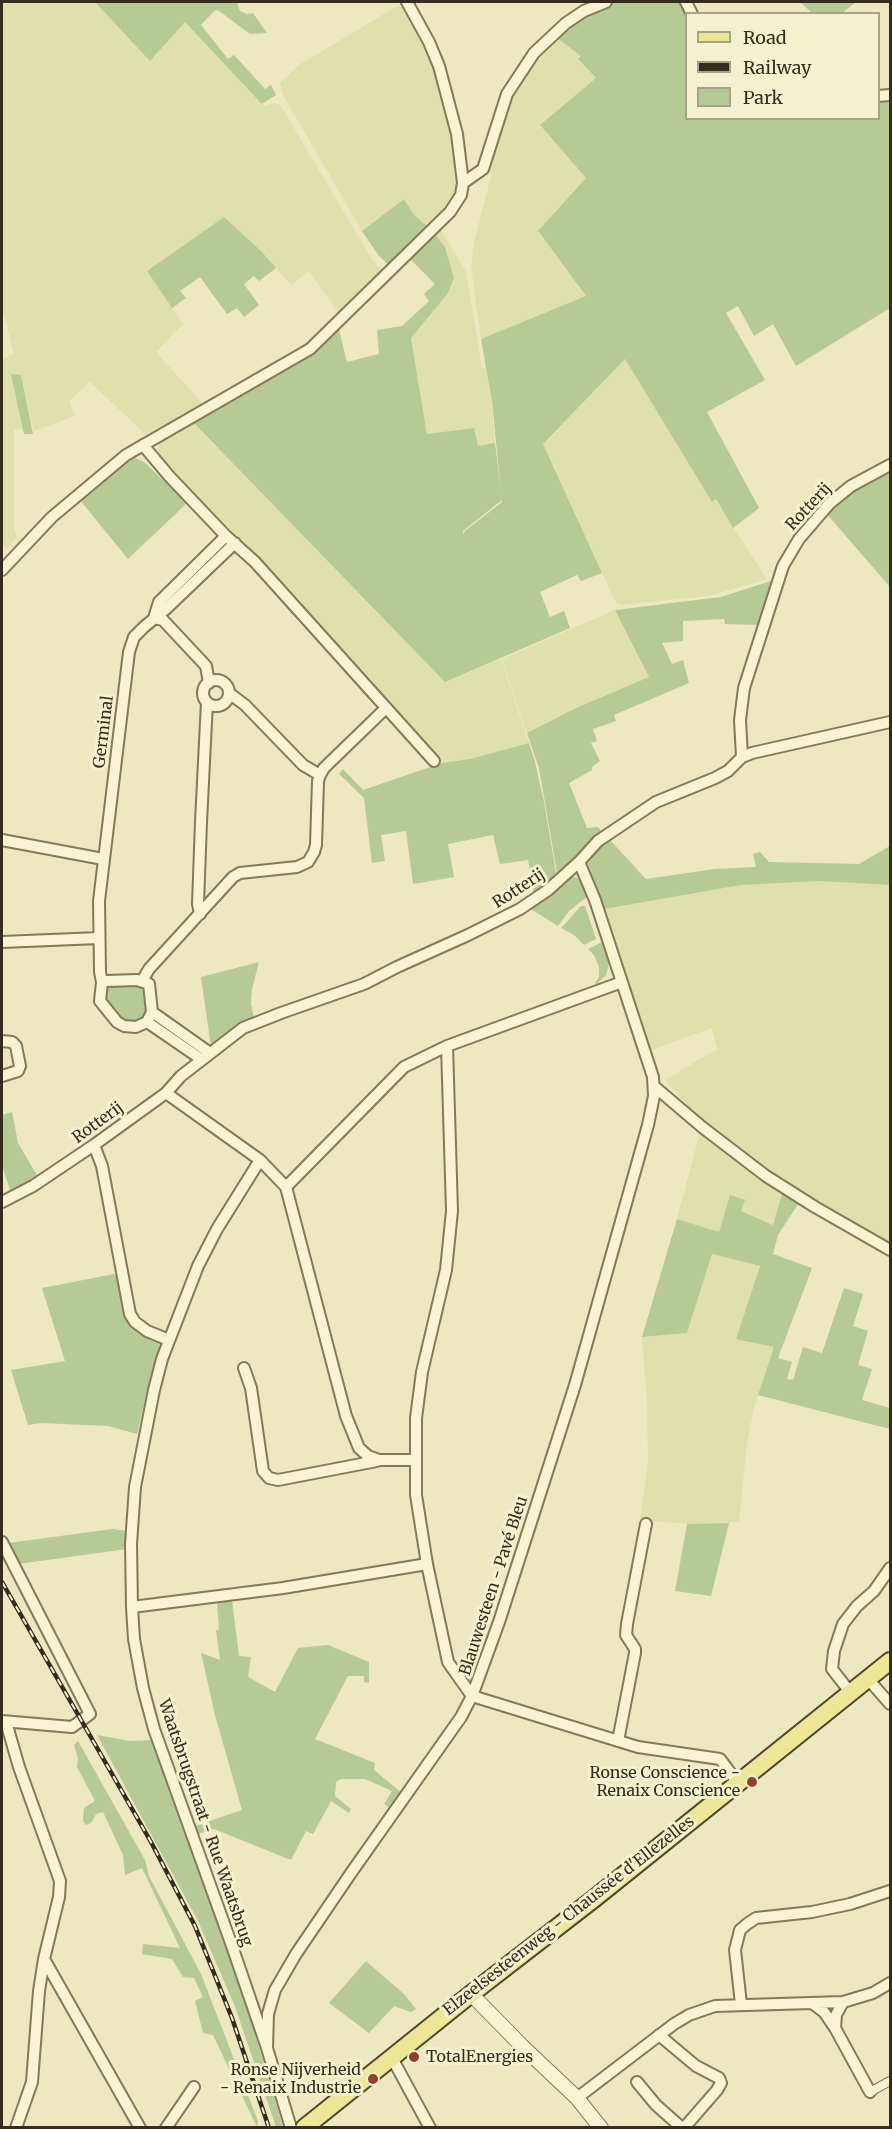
<!DOCTYPE html>
<meta charset="utf-8">
<style>
body{margin:0}
#map{position:relative;width:892px;height:2129px;overflow:hidden;background:#ece8bf;font-family:Merriweather,serif}
canvas{display:block}
.frame{position:absolute;inset:0;border:3px solid #342d1c;pointer-events:none}
.legend{position:absolute;left:685px;top:12px;width:195px;height:108px;box-sizing:border-box;background:#f3f1ce;border:2px solid #a7a387;margin:0;padding:8px 10px;list-style:none;font-size:18px;color:#342d1c}
.legend li{display:flex;align-items:center;gap:12px;height:30px}
.legend b{width:30px;border:2px solid #a7a387}
</style>
<div id="map">
<canvas width="892" height="2129"></canvas>
<div class="frame"></div>
<ul class="legend">
<li><b style="height:8px;background:#eee697"></b>Road</li>
<li><b style="height:8px;background:#342d1c"></b>Railway</li>
<li><b style="height:16px;background:#b7c994"></b>Park</li>
</ul>
</div>
<script>
const ctx = document.querySelector('canvas').getContext('2d');
ctx.lineJoin = 'round';
function fill(path, color) { ctx.fillStyle = color; ctx.fill(path, 'evenodd'); }
const toPath = rows => new Path2D(rows.map(r => 'M' + r).join(''));
function stroke(path, color, width, dash) { ctx.strokeStyle = color; ctx.lineWidth = width; ctx.lineCap = dash ? 'butt' : 'round'; ctx.setLineDash(dash || []); ctx.stroke(path); }
function label(font, color, halo, rows, align = 'center') {
  ctx.font = font + ' Merriweather,serif'; ctx.lineWidth = 6; ctx.setLineDash([]); ctx.textBaseline = 'middle'; ctx.strokeStyle = halo; ctx.fillStyle = color; for (const [text, x, y, turn = 0] of rows) {
    ctx.save(); ctx.translate(x, y); ctx.rotate((+turn || 0) * Math.PI / 180); ctx.textAlign = isNaN(turn) ? turn : align; if (halo) ctx.strokeText(text, 0, 0); ctx.fillText(text, 0, 0); ctx.restore();
  }
}
fill(toPath([
 [2,2,95,2,150,60,185,22,265,106,275,103,281,106,373,261,383,270,340,315,309,271,291,285,261,251,224,217,147,271,183,324,156,352,204,405,145,434,90,382,69,401,75,416,34,431,21,375,12,374,23,429,14,430,14,529,17,537,7,549,2,543,2,359,14,354,2,306],
 [404,2,431,55,448,116,455,158,457,186,455,193,428,227,414,215,404,199,362,231,283,95,280,83,299,65],
 [553,35,582,56,578,60,596,78,540,125,586,178,538,232,586,297,481,339,471,266,474,242,492,173,487,168,510,90],
 [440,229,466,271,482,368,487,367,489,374,495,443,477,446,473,428,427,434,411,338,452,286,454,278,445,247,435,234],
 [625,359,712,502,715,499,767,579,709,596,621,605,616,603,543,444],
 [190,419,445,682,501,659,529,743,470,759,442,763,352,660,238,537,159,458,158,447,162,437],
 [615,610,649,677,576,708,527,733,502,659],
 [820,881,890,885,890,1245,824,1207,759,1165,717,1133,687,1105,665,1080,717,1049,712,1028,651,1050,604,909,741,885],
 [700,1132,783,1191,773,1225,740,1211,730,1195,719,1232,677,1219],
 [712,1254,760,1266,736,1338,775,1347,754,1407,747,1443,739,1522,687,1524,640,1520,648,1463,647,1400,642,1337,687,1333]
]), '#dee1ad');
fill(toPath([
 [95,2,237,2,240,11,247,14,253,13,267,33,250,34,219,11,215,10,201,25,228,59,234,55,265,89,271,85,276,95,262,104,185,22,150,61],
 [614,2,683,2,686,14,686,118,878,118,879,99,890,98,890,308,796,366,773,324,754,336,738,306,726,313,765,380,707,412,759,508,733,528,716,499,712,502,625,359,543,444,602,573,581,581,577,575,540,592,550,617,564,611,570,628,445,682,190,419,338,326,347,362,379,354,377,330,402,326,429,301,424,294,435,284,409,258,435,234,445,247,454,278,448,293,411,338,427,434,474,428,478,446,495,443,502,500,463,531,463,535,465,531,502,502,492,401,481,339,586,296,538,231,586,178,540,125,596,78,578,59,581,56,553,35],
 [800,2,856,2,841,14,812,13],
 [404,199,414,215,428,227,389,265,379,256,362,231],
 [224,217,261,251,276,268,259,281,254,276,244,284,259,305,244,317,237,308,227,314,200,277,180,291,186,298,172,308,147,271],
 [11,374,21,375,33,434,24,434],
 [135,458,144,462,187,503,128,559,79,499,125,462],
 [890,468,890,587,825,512,849,490],
 [774,580,761,625,725,624,724,619,683,621,683,641,662,643,672,664,683,660,689,683,614,715,616,721,593,729,597,741,591,743,600,761,592,767,592,770,569,783,587,828,598,827,603,833,558,878,539,768,527,733,576,708,649,677,615,610,721,597],
 [529,743,535,762,544,802,557,879,534,894,528,860,500,864,493,835,448,844,454,877,413,884,406,831,381,835,385,861,372,863,364,798,339,774,343,769,363,790,442,763,470,759],
 [609,839,646,879,715,869,756,867,753,854,760,852,769,862,859,864,890,846,890,885,820,881,741,885,604,909,587,863,591,853],
 [572,876,582,880,588,896,569,911,558,926,529,908,566,880],
 [581,906,585,906,596,939,584,945,574,935,561,928],
 [602,942,609,963,606,975,597,984,595,983,599,977,599,967,594,955,588,949],
 [259,962,252,989,251,1004,254,1018,227,1033,217,1045,211,1047,201,977],
 [113,985,140,986,144,989,147,1013,140,1022,123,1021,104,998,107,988],
 [12,1112,18,1143,38,1177,11,1193,2,1165,2,1115],
 [783,1191,800,1201,778,1235,773,1254,812,1268,778,1358,792,1362,787,1379,793,1380,803,1347,822,1353,844,1288,863,1294,853,1326,868,1331,858,1365,872,1369,862,1400,890,1408,890,1429,758,1395,774,1347,736,1339,760,1266,712,1254,687,1333,642,1337,677,1219,719,1232,730,1195,745,1200,741,1211,773,1225],
 [119,1273,128,1319,163,1341,152,1371,137,1434,108,1426,41,1423,28,1425,11,1370,65,1361,42,1288],
 [729,1523,711,1596,675,1591,687,1524],
 [113,1529,127,1531,127,1549,18,1564,8,1543],
 [232,1600,239,1656,251,1657,248,1677,275,1692,298,1648,328,1645,369,1662,369,1683,364,1682,364,1676,348,1676,315,1739,375,1763,374,1770,403,1794,391,1809,384,1804,392,1791,365,1779,341,1779,336,1782,335,1796,351,1809,349,1813,331,1801,313,1834,306,1831,291,1860,214,1829,198,1834,195,1826,242,1810,215,1715,201,1653,220,1660,216,1630,219,1630,217,1602],
 [97,1735,130,1741,152,1740,244,1998,283,2127,276,2127,234,2004,197,1919],
 [78,1741,145,1860,149,1876,201,1974,258,2121,257,2127,213,2035,203,2033,195,2001,203,1997,194,1978,183,1977,172,1959,142,1954,143,1944,180,1948,142,1868,125,1875,123,1855,103,1812,96,1814,91,1823,86,1825,83,1821,84,1808,95,1801,77,1767,78,1758,74,1745],
 [366,1961,405,1995,416,2009,411,2012,394,2006,369,2033,329,2003]
]), '#b7c994');
const pedestrian = toPath([
 [870,2092,890,2081]
]);
const minor = toPath([
 [686,2,692,14],
 [878,96,890,95],
 [463,183,483,169,507,94,534,53,566,23,584,11,606,2],
 [143,445,169,476,226,536,255,562,434,761],
 [2,570,52,517,126,455,310,349,450,212,461,195,463,183,457,134,439,66,429,42,407,2],
 [154,618,159,602,226,536],
 [154,618,163,620,206,666,209,683],
 '203 693a13 13 0 1 1 26 0a13 13 0 1 1-26 0Z',
 [229,693,245,705,303,765,320,775],
 [742,757,740,720,744,688,783,566,799,539,830,503,851,486,890,465],
 [2,840,103,859],
 [200,914,198,904,201,822,207,702],
 [2,942,99,938],
 [142,981,149,969,233,877,240,873,297,867,308,862,314,852,316,845,318,781,320,775,324,768,385,709],
 [102,982,106,981,137,980,149,984,152,1012,147,1022,136,1027,124,1026,117,1022,100,1001,102,982,100,972,99,901,129,652,134,637,144,627,167,608,235,543],
 [152,1012,210,1053],
 [147,1022,201,1059],
 [2,1041,12,1042,16,1046,20,1066,18,1071,2,1076],
 [447,1046,452,1211,446,1270,422,1372,416,1418,416,1495,427,1564,448,1662,472,1696],
 [655,1087,702,1127,766,1176,815,1207,890,1250],
 [166,1093,260,1160,286,1187,346,1416,359,1448,368,1456,379,1460,414,1460],
 [94,1145,102,1166,130,1314,135,1322,147,1331,169,1340],
 [260,1160,217,1229,198,1266,162,1359,154,1390,135,1487,131,1544,132,1607,134,1639,143,1688,154,1729,231,1943,267,2048,291,2128],
 [286,1187,404,1067,447,1046,622,982],
 [2,1202,33,1186,94,1145,166,1093,181,1076,243,1028,281,1013,364,984,397,967,468,935,520,909,548,890,579,862,598,841,656,802,715,778,728,771,742,757,752,753,890,722],
 [244,1368,251,1388,263,1471,269,1478,278,1480,377,1461],
 [2,1542,90,1714,72,1727,2,1721],
 [132,1607,283,1588,427,1564],
 [868,1679,890,1704],
 [850,1692,832,1669,834,1651,843,1624,857,1606,874,1591,890,1568],
 [472,1696,638,1747,720,1759,738,1783],
 [6,1722,19,1767,60,1881,59,1897,44,1959,39,1991,32,2082,16,2128],
 [618,1741,635,1653,635,1649,626,1635,627,1624,646,1524],
 [44,1959,140,2128],
 [843,2002,836,2015,835,2028,870,2092],
 [812,2003,824,2012,835,2028],
 [741,2004,735,1950,740,1930,747,1924,756,1918,812,1912,850,1904,890,1891],
 [659,2035,696,2066,719,2078,721,2083,717,2090,684,2128],
 [267,2048,268,2014,275,1990,296,1954,351,1873,461,1717,472,1696,499,1622,575,1385,648,1125,654,1096,653,1077,595,900,579,862],
 [392,2058,430,2128],
 [637,2082,656,2105,682,2128],
 [577,2098,674,2024,689,2015,715,2006,843,2002,873,1993,890,1983],
 [166,2128,194,2087]
]);
const tertiary = toPath([
 [471,1994,522,2046,577,2098,601,2128]
]);
const primary = toPath([
 [304,2128,471,1994,595,1898,890,1661]
]);
stroke(pedestrian, '#847958', 10);
stroke(minor, '#847958', 14);
stroke(tertiary, '#847958', 16);
stroke(primary, '#51462d', 20);
stroke(pedestrian, '#f7f4d2', 8);
stroke(minor, '#f7f4d2', 10);
stroke(tertiary, '#f7f4d2', 14);
stroke(primary, '#eee697', 16);
const rail = toPath([
 [2,1582,151,1842,195,1926,232,2018,269,2128]
]);
stroke(rail, '#342d1c', 4.5);
stroke(rail, '#f3f1ce', 2, [7]);
for (const [x, y, r, color] of [
 [752,1782,6,"#90402b"],
 [414,2057,6,"#90402b"],
 [373,2079,6,"#90402b"]
]) { const dot = new Path2D(); dot.arc(x, y, r, 0, 2 * Math.PI); ctx.fillStyle = color; ctx.fill(dot); stroke(dot, '#f3f1ce', 2); }
label('16px', '#342d1c', '#f3f1ce', [
 ["Rotterij",809,507,-47],
 ["Germinal",104,732,-83],
 ["Rotterij",519,889,-33],
 ["Rotterij",98,1123,-36],
 ["Blauwesteen - Pavé Bleu",494,1586,-72],
 ["Waatsbrugstraat - Rue Waatsbrug",205,1823,71],
 ["Elzeelsesteenweg - Chaussée d'Ellezelles",569,1916,-38]
]);
label('16px', '#342d1c', '#f3f1ce', [
 ["Ronse Conscience -",740,1773],
 ["Renaix Conscience",740,1791],
 ["TotalEnergies",426,2057,"left"],
 ["Ronse Nijverheid",361,2070],
 ["- Renaix Industrie",361,2088]
], 'right');
</script>
